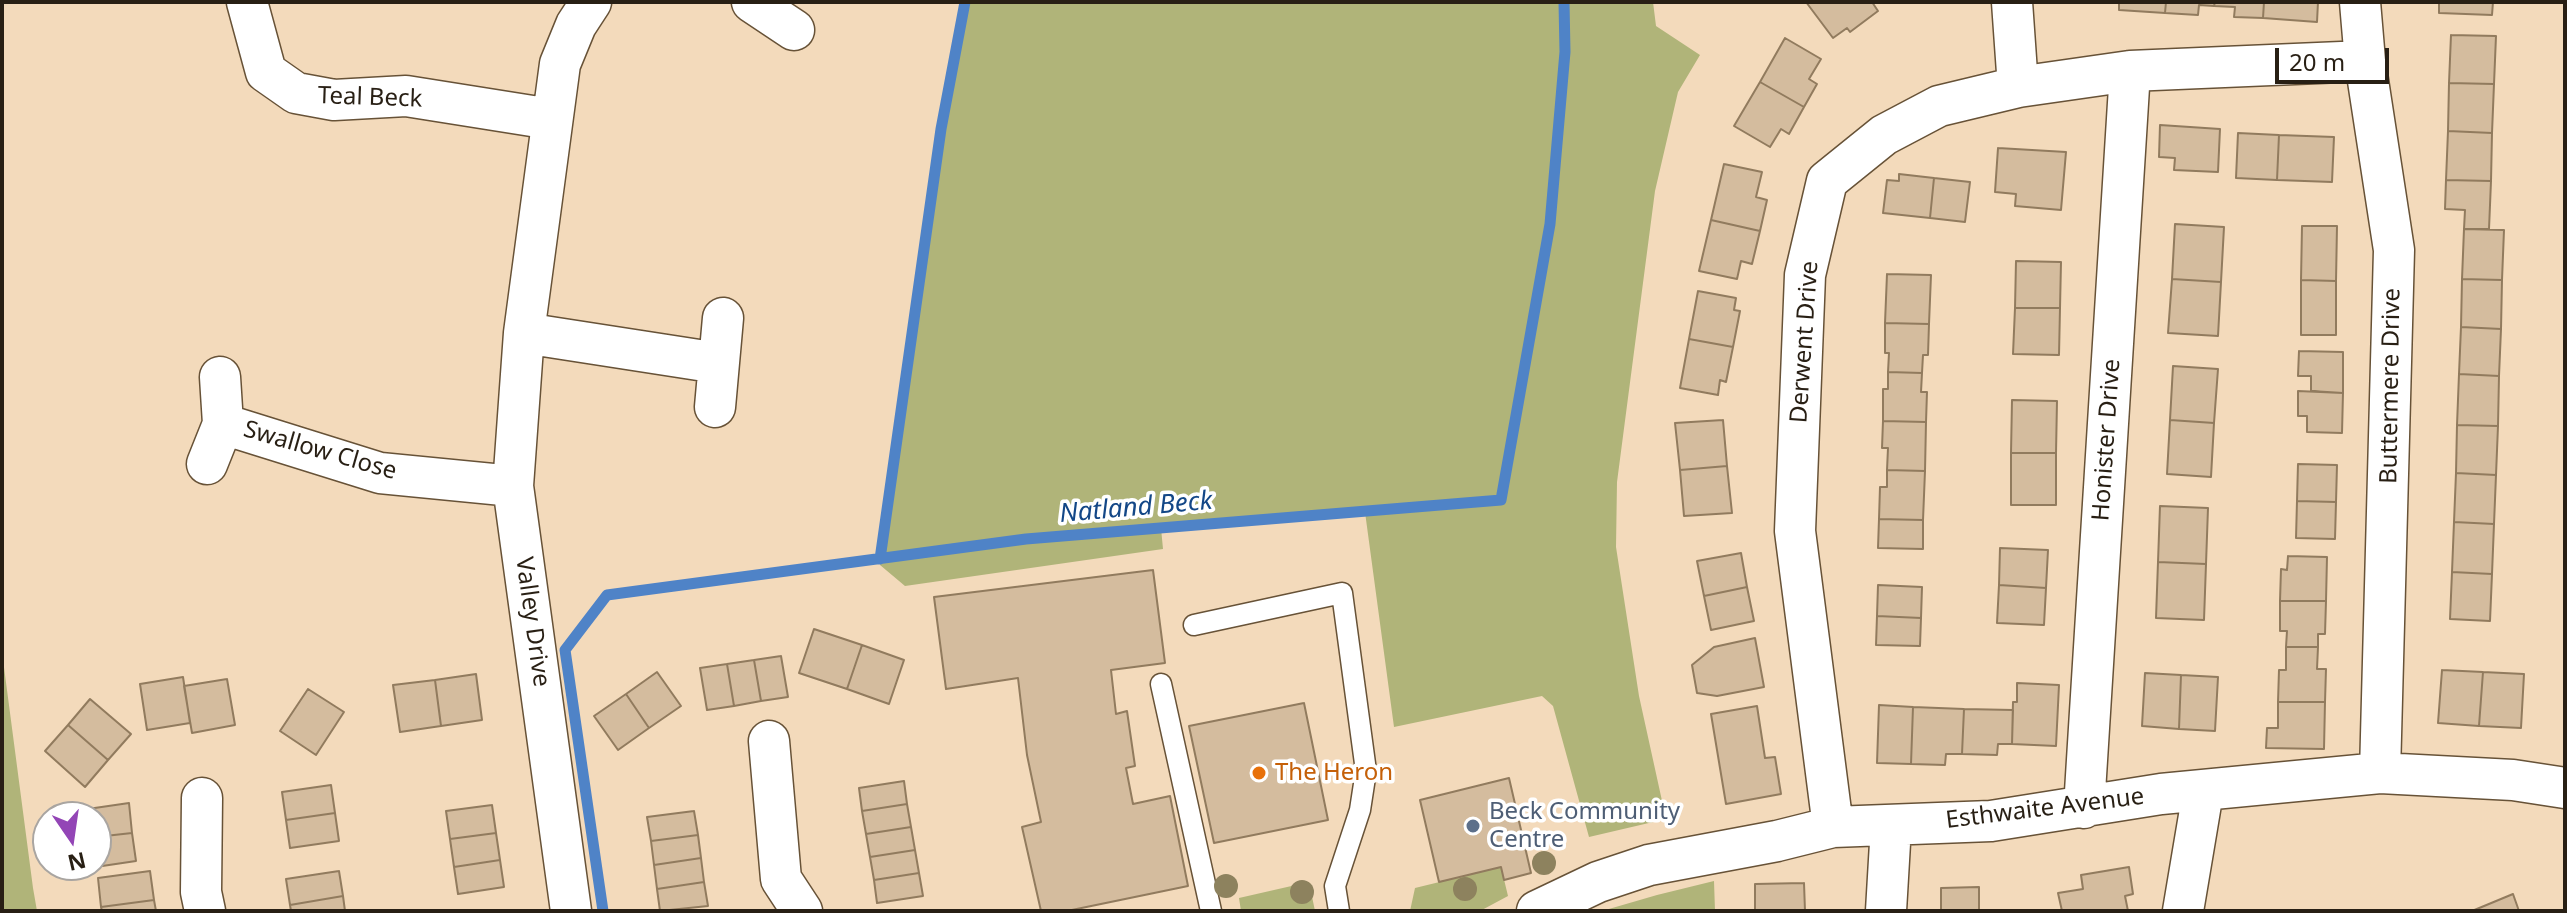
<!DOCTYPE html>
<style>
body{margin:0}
#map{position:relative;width:2567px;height:913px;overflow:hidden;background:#f3dabb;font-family:"Noto Sans",sans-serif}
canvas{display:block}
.frame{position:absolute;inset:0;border:4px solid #281f14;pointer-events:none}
.north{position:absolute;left:32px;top:801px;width:80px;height:80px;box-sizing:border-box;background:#fff;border:2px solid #a9a5a1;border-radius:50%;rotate:167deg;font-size:22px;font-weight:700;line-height:32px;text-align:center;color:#281f14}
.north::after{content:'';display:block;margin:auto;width:28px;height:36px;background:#9345b6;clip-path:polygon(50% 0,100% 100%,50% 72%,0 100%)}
.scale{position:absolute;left:2275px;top:48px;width:114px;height:36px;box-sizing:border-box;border:4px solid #281f14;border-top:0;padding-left:10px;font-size:24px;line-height:28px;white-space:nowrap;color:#281f14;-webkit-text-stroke:6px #fff;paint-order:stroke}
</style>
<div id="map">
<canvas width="2567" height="913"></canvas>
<div class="frame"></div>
<div class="north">N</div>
<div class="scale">20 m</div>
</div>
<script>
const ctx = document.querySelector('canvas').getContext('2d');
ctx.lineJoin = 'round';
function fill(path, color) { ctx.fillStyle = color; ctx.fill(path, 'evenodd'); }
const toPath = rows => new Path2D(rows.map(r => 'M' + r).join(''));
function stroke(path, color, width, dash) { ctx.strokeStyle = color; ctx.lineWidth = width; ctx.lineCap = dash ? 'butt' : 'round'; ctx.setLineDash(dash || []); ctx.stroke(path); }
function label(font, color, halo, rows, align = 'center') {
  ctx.font = font + ' "Noto Sans",sans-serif'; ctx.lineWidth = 7; ctx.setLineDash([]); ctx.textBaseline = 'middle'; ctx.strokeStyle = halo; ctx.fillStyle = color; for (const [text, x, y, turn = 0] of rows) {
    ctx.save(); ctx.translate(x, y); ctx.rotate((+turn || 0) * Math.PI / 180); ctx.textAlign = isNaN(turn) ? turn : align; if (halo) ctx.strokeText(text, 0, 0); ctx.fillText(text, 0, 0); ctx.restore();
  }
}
fill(toPath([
 [965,2,1653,2,1656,26,1700,55,1678,92,1655,191,1617,482,1616,547,1639,696,1666,819,1589,837,1553,706,1542,696,1394,727,1365,512,1161,528,1163,549,905,586,880,565,941,129],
 [2,652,33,888,37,911,2,911],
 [1501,867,1508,896,1480,911,1410,911,1415,888],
 [1714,881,1715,911,1602,911,1657,895],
 [1309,882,1315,911,1241,911,1239,898]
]), '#b0b479');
stroke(toPath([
 [880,559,941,129,965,2],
 [603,911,565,650,607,595,1026,539,1501,500,1550,224,1565,52,1564,2]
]), '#4f83c7', 11);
const building = toPath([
 [1806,2,1872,2,1878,11,1850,32,1847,28,1833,38,1806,2],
 [2119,2,2166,2,2165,13,2119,10,2119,2],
 [2166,2,2215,2,2214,6,2199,5,2198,15,2165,13,2166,2],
 [2215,2,2264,2,2263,18,2234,17,2235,7,2214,6,2215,2],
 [2264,2,2318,2,2317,22,2263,18,2264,2],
 [2439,2,2493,2,2492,15,2439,13,2439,2],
 [2451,35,2496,36,2494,84,2449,83,2451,35],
 [1785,38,1821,59,1809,79,1817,84,1804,107,1760,82,1785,38],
 [1760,82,1804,107,1789,134,1781,129,1770,147,1734,126,1760,82],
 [2449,83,2494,84,2492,133,2448,131,2449,83],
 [2160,125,2220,129,2218,172,2174,170,2175,158,2159,157,2160,125],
 [2448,131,2492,133,2491,181,2446,180,2448,131],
 [2238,133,2279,135,2277,180,2236,178,2238,133],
 [2279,135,2334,137,2332,182,2277,180,2279,135],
 [1998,148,2066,152,2061,210,2015,206,2016,194,1995,192,1998,148],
 [1724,164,1762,172,1756,197,1767,200,1760,231,1711,220,1724,164],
 [1899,174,1934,178,1930,218,1883,213,1887,180,1899,181,1899,174],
 [1934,178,1970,182,1965,222,1930,218,1934,178],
 [2446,180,2491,181,2489,229,2464,229,2465,210,2445,209,2446,180],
 [1711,220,1760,231,1752,264,1741,261,1737,279,1699,271,1711,220],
 [2175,224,2224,227,2221,282,2172,279,2175,224],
 [2302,226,2337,226,2336,281,2301,280,2302,226],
 [2464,229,2504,230,2502,280,2462,279,2464,229],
 [2016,261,2061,262,2060,308,2015,308,2016,261],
 [1887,274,1931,275,1929,324,1885,323,1887,274],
 [2172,279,2221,282,2218,336,2168,333,2172,279],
 [2462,279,2502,280,2501,329,2461,327,2462,279],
 [2301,280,2336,281,2336,335,2301,335,2301,280],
 [1698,291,1736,298,1734,310,1740,311,1733,347,1689,339,1698,291],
 [2015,308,2060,308,2059,355,2013,354,2015,308],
 [1885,323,1929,324,1928,355,1923,355,1922,373,1888,372,1889,353,1885,353,1885,323],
 [2461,327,2501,329,2499,376,2459,374,2461,327],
 [1689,339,1733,347,1726,382,1720,380,1718,395,1680,388,1689,339],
 [2299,351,2343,352,2343,393,2311,391,2311,376,2298,376,2299,351],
 [2173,366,2218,369,2214,423,2170,420,2173,366],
 [1888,372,1922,373,1921,392,1927,392,1926,422,1883,421,1883,389,1888,389,1888,372],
 [2459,374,2499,376,2498,426,2457,425,2459,374],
 [2298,391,2343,393,2342,433,2307,432,2307,416,2298,416,2298,391],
 [2012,400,2057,401,2056,453,2011,453,2012,400],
 [1723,420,1727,466,1680,470,1675,423,1723,420],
 [2170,420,2214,423,2211,477,2167,474,2170,420],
 [1883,421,1926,422,1925,471,1887,470,1888,448,1882,448,1883,421],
 [2457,425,2498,426,2496,475,2456,473,2457,425],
 [2011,453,2056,453,2056,505,2011,505,2011,453],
 [2298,464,2337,465,2336,502,2297,501,2298,464],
 [1727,466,1732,513,1684,516,1680,470,1727,466],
 [1887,470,1925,471,1923,520,1879,519,1880,487,1887,487,1887,470],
 [2456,473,2496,475,2494,524,2454,522,2456,473],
 [2297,501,2336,502,2335,539,2296,538,2297,501],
 [2160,506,2208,508,2206,564,2158,562,2160,506],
 [1879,519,1923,520,1923,549,1878,548,1879,519],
 [2454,522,2494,524,2492,574,2452,572,2454,522],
 [2000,548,2048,550,2046,588,1999,585,2000,548],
 [1741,553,1747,587,1704,596,1697,561,1741,553],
 [2288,556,2327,557,2326,601,2280,601,2281,569,2287,570,2288,556],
 [2158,562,2206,564,2204,620,2156,618,2158,562],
 [1153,570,1165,663,1111,670,1116,714,1127,711,1135,766,1126,768,1133,804,1170,796,1188,886,1067,911,1041,911,1022,827,1041,822,1027,755,1018,678,946,689,934,597,1153,570],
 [2452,572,2492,574,2490,621,2450,619,2452,572],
 [1878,585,1922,587,1921,618,1877,616,1878,585],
 [1999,585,2046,588,2044,625,1997,623,1999,585],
 [1747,587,1754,621,1711,630,1704,596,1747,587],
 [2280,601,2326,601,2325,634,2318,634,2318,647,2286,647,2287,631,2280,631,2280,601],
 [1877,616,1921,618,1920,646,1876,645,1877,616],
 [814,629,862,645,847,689,799,673,814,629],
 [1755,638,1764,687,1717,696,1697,693,1692,665,1714,647,1755,638],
 [862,645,904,660,889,704,847,689,862,645],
 [2286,647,2318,647,2317,669,2326,669,2325,702,2278,702,2279,670,2286,670,2286,647],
 [781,656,788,697,761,701,754,660,781,656],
 [754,660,761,701,734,706,727,664,754,660],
 [727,664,734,706,707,710,700,668,727,664],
 [2442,670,2483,672,2479,726,2438,723,2442,670],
 [657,672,681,706,649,728,626,694,657,672],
 [2483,672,2524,674,2521,728,2479,726,2483,672],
 [2145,673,2181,675,2179,729,2142,726,2145,673],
 [476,674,482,720,441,726,435,680,476,674],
 [2181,675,2218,677,2215,731,2179,729,2181,675],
 [183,677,190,723,147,730,140,684,183,677],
 [227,679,235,725,192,733,184,686,227,679],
 [435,680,441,726,400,732,393,685,435,680],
 [2017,683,2059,685,2056,746,2012,744,2013,702,2017,702,2017,683],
 [308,689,344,712,316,755,280,731,308,689],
 [626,694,649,728,618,750,594,716,626,694],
 [90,699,131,734,108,760,68,725,90,699],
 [2278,702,2325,702,2324,749,2266,748,2267,728,2278,728,2278,702],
 [1304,703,1328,820,1214,843,1189,726,1304,703],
 [1879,705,1913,707,1911,764,1877,763,1879,705],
 [1757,706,1765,758,1775,757,1781,794,1726,804,1711,714,1757,706],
 [1913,707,1964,709,1962,754,1946,754,1945,765,1911,764,1913,707],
 [1964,709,2013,710,2012,744,1998,744,1997,755,1962,754,1964,709],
 [68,725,108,760,85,787,45,751,68,725],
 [1509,778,1531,873,1504,880,1501,867,1439,882,1420,800,1509,778],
 [904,781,907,804,862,811,859,788,904,781],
 [331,785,335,813,286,820,282,792,331,785],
 [129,803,132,833,96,837,96,817,75,817,74,811,129,803],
 [907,804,911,827,866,834,862,811,907,804],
 [492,805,496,833,450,839,446,811,492,805],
 [694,811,698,835,651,841,647,817,694,811],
 [335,813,339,841,290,848,286,820,335,813],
 [911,827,915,850,870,857,866,834,911,827],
 [132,833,136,861,82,869,81,865,96,865,96,837,132,833],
 [496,833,500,860,454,867,450,839,496,833],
 [698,835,701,858,654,865,651,841,698,835],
 [915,850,919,873,874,880,870,857,915,850],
 [701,858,704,882,657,889,654,865,701,858],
 [500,860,504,887,458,894,454,867,500,860],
 [2129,867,2133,894,2125,896,2128,911,2062,911,2058,893,2083,889,2081,875,2129,867],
 [150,871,154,900,101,907,98,878,150,871],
 [339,871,343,896,290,905,286,879,339,871],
 [919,873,923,896,877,903,874,880,919,873],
 [704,882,708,906,660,911,657,889,704,882],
 [1804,883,1805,911,1755,911,1755,884,1804,883],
 [1979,887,1979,911,1941,911,1941,888,1979,887],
 [2513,894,2519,911,2472,911,2513,894],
 [343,896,345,911,291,911,290,905,343,896],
 [154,900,156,911,102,911,101,907,154,900]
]);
fill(building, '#d4bc9e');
stroke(building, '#917b5e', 2);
const service = toPath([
 [1194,625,1342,593,1366,771,1360,810,1335,886,1339,911],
 [1161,684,1211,911]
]);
const minor = toPath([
 [247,2,266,72,296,93,334,100,406,96,551,119],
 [752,2,794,30],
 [2012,2,2018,87],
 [2360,2,2365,61,2394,250,2380,773],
 [524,333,718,363],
 [715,407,723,318],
 [223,424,380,473,513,486],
 [207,464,223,424,220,377],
 [769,741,781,879,802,911],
 [202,798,201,892,205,911],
 [2084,808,2130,71],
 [1833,827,1795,531,1805,275,1827,181,1884,135,1939,106,2018,87,2130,71,2365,61],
 [571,911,513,486,524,333,560,64,576,25,591,2],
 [1537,911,1598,882,1649,865,1777,841,1833,827,1991,821,2161,794,2380,773,2513,780,2565,788],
 [1886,911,1891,826],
 [2183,911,2203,792]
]);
stroke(service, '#675237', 23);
stroke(minor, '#675237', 43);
stroke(service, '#fff', 20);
stroke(minor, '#fff', 40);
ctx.fillStyle = '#8d825e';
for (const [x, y] of [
 [1544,863],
 [1226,886],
 [1465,889],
 [1302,892]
]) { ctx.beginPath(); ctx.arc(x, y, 12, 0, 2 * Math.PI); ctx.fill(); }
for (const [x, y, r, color] of [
 [1259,773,8,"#e8710a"],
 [1473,826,8,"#5c6f8a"]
]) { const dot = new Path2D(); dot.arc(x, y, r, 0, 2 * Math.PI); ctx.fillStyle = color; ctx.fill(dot); stroke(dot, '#fff', 3); }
label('24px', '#281f14', '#fff', [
 ["Teal Beck",370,98,2],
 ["Derwent Drive",1805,342,-86],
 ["Buttermere Drive",2391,386,-89],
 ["Honister Drive",2107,440,-86],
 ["Swallow Close",320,451,16],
 ["Valley Drive",532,622,82],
 ["Esthwaite Avenue",2045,809,-7]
]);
label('24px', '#c56008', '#fff', [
 ["The Heron",1275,773]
], 'left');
label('24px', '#4e5e75', '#fff', [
 ["Beck Community",1489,812],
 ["Centre",1489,840]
], 'left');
label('italic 26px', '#134787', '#fff', [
 ["Natland Beck",1136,508,-5]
]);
</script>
